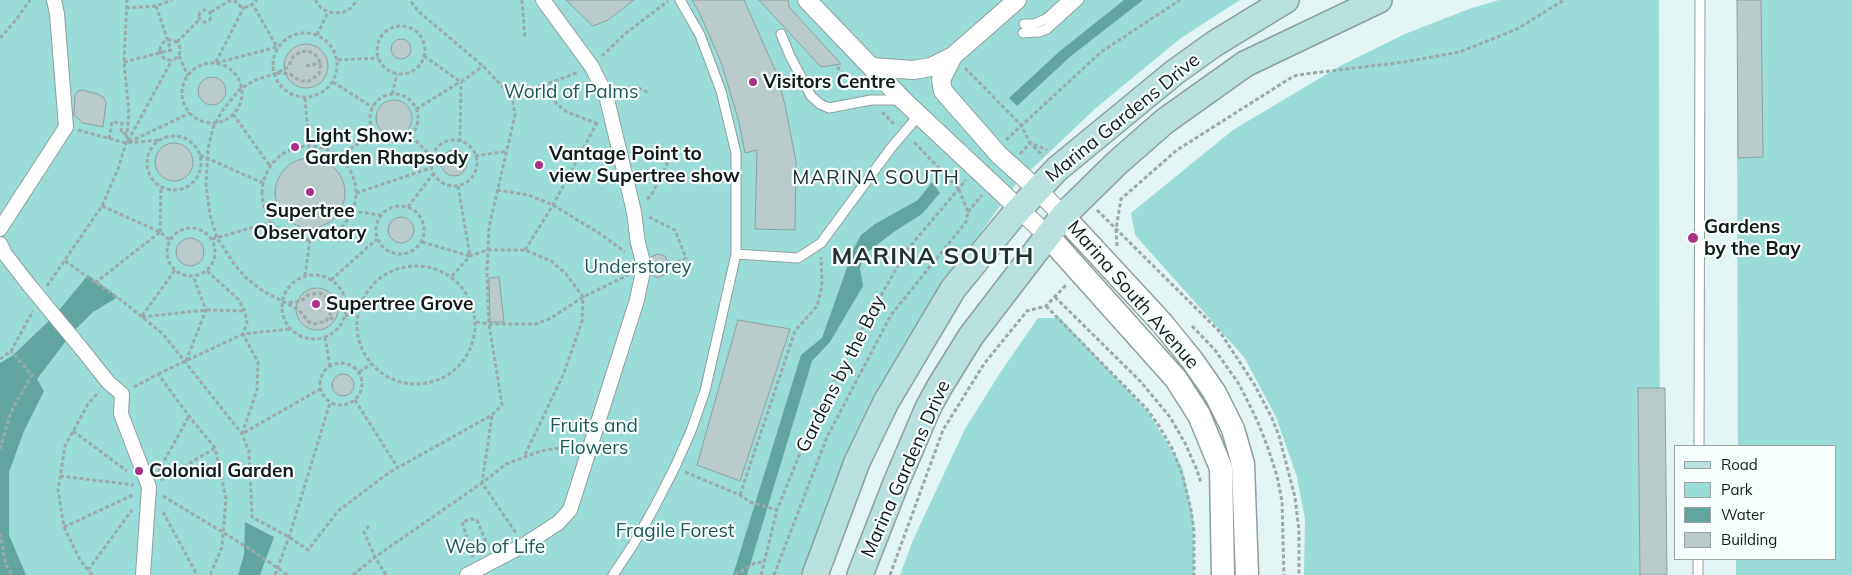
<!DOCTYPE html>
<style>
body{margin:0}
#map{position:relative;width:1852px;height:575px;overflow:hidden;background:#e2f4f3;font-family:Mulish,sans-serif}
canvas{display:block}
.legend{position:absolute;left:1674px;top:445px;width:162px;height:115px;box-sizing:border-box;background:#f7fffe;border:1px solid #9ca3a2;margin:0;padding:6px 9px;list-style:none;font-size:15px;color:#131a19}
.legend li{display:flex;align-items:center;gap:10px;height:25px}
.legend b{width:25px;border:1px solid #9ca3a2}
</style>
<div id="map">
<canvas width="1852" height="575"></canvas>
<ul class="legend">
<li><b style="height:6px;background:#b9e1e0"></b>Road</li>
<li><b style="height:14px;background:#99dcd8"></b>Park</li>
<li><b style="height:14px;background:#60a5a0"></b>Water</li>
<li><b style="height:14px;background:#b8cac9"></b>Building</li>
</ul>
</div>
<script>
const ctx = document.querySelector('canvas').getContext('2d');
ctx.lineJoin = 'round';
function fill(path, color) { ctx.fillStyle = color; ctx.fill(path, 'evenodd'); }
const toPath = rows => new Path2D(rows.map(r => 'M' + r).join(''));
function stroke(path, color, width, dash) { ctx.strokeStyle = color; ctx.lineWidth = width; ctx.lineCap = dash ? 'butt' : 'round'; ctx.setLineDash(dash || []); ctx.stroke(path); }
function label(font, color, halo, rows, align = 'center') {
  ctx.font = font + ' Mulish,sans-serif'; ctx.lineWidth = 4.5; ctx.setLineDash([]); ctx.textBaseline = 'middle'; ctx.strokeStyle = halo; ctx.fillStyle = color; for (const [text, x, y, turn = 0] of rows) {
    ctx.save(); ctx.translate(x, y); ctx.rotate((+turn || 0) * Math.PI / 180); ctx.textAlign = isNaN(turn) ? turn : align; if (halo) ctx.strokeText(text, 0, 0); ctx.fillText(text, 0, 0); ctx.restore();
  }
}
fill(toPath([
 [0,0,1240,0,1181,38,1097,107,1016,184,935,296,858,429,804,575,0,575],
 [1499,0,1659,0,1660,575,1304,575,1305,519,1297,477,1276,417,1244,357,1135,235,1131,213,1233,130,1342,65,1405,34,1469,9],
 [1739,0,1852,0,1852,575,1736,575,1736,559,1836,559,1836,446,1738,446,1737,132],
 [1038,318,1060,318,1148,412,1182,467,1193,517,1194,575,900,575,913,540,965,429,1000,373]
]), '#99dcd8');
fill(toPath([
 [1124,0,1143,0,1071,56,1017,106,1009,98,1060,51],
 [932,182,940,193,922,214,895,231,865,254,860,268,863,286,830,342,812,361,747,575,733,575,801,355,822,338,854,248,861,235,875,224,918,200],
 [88,275,118,297,93,312,72,333,37,379,44,391,24,431,9,472,9,535,26,575,0,575,0,363,12,356,55,315],
 [245,522,274,537,260,575,238,575,244,555]
]), '#60a5a0');
const building = toPath([
 [566,0,634,0,608,20,593,26,566,0],
 [692,0,744,0,776,72,785,105,796,162,795,230,755,229,757,150,745,153,739,122,721,62,700,14,692,0],
 [759,0,788,0,789,7,841,64,821,67,759,0],
 [1737,0,1761,0,1763,157,1738,158,1737,0],
 '391 49a10 10 0 1 1 20 0a10 10 0 1 1-20 0Z',
 '284 66a22 22 0 1 1 44 0a22 22 0 1 1-44 0Z',
 '198 91a14 14 0 1 1 28 0a14 14 0 1 1-28 0Z',
 [83,90,97,94,103,97,106,102,103,127,83,123,74,115,75,95,78,91,83,90],
 '376 118a18 18 0 1 1 36 0a18 18 0 1 1-36 0Z',
 '155 162a19 19 0 1 1 38 0a19 19 0 1 1-38 0Z',
 '441 163a13 13 0 1 1 26 0a13 13 0 1 1-26 0Z',
 '275 193a35 35 0 1 1 70 0a35 35 0 1 1-70 0Z',
 '388 230a13 13 0 1 1 26 0a13 13 0 1 1-26 0Z',
 '176 252a14 14 0 1 1 28 0a14 14 0 1 1-28 0Z',
 [658,254,665,256,670,265,668,273,658,278,651,275,653,267,651,257,658,254],
 [499,277,504,322,490,322,489,278,499,277],
 '296 309a21 21 0 1 1 42 0a21 21 0 1 1-42 0Z',
 [738,320,790,329,740,481,697,465,738,320],
 '332 385a11 11 0 1 1 22 0a11 11 0 1 1-22 0Z',
 [1638,388,1665,388,1667,575,1640,575,1638,388]
]);
fill(building, '#b8cac9');
stroke(building, '#8ea09e', 1);
const service = toPath([
 [1024,24,1034,24,1046,19,1067,0],
 [1023,33,1039,32,1047,29,1079,0],
 [781,34,790,56,811,96,820,104,829,108,871,100,902,100],
 [736,254,798,258,821,243,891,148,919,115],
 [1699,446,1700,0],
 [613,575,633,545,654,508,675,467,691,431,705,391,736,254,736,153,721,91,700,35,680,0],
 [1698,575,1698,559]
]);
const pedestrian = toPath([
 [0,229,66,127,57,14,54,0],
 [0,244,5,254,29,285],
 [81,348,108,382,122,394,121,414,149,487,143,575],
 [467,575,524,545,558,523,570,510,637,300,644,266,638,243,634,212,606,95,592,67,543,0]
]);
const minor = toPath([
 [807,0,903,100,1048,236],
 [953,56,941,80,943,91,999,155,1038,190,1063,216],
 [872,67,913,70,931,67,953,56,1017,0]
]);
const tertiary = toPath([
 [1063,216,1162,323,1192,360,1215,393,1233,429,1243,464,1247,575],
 [1048,236,1176,379,1199,415,1221,468,1223,575]
]);
const secondary = toPath([
 [815,575,857,462,886,402,953,289,1012,217,1057,169,1175,72,1214,44,1286,0],
 [860,575,896,483,928,408,940,386,971,336,1063,216,1117,163,1165,121,1245,64,1379,0]
]);
stroke(service, '#8e9f9e', 11);
stroke(pedestrian, '#8e9f9e', 16);
stroke(minor, '#8e9f9e', 20);
stroke(tertiary, '#8e9f9e', 25);
stroke(secondary, '#8e9f9e', 28);
stroke(toPath([
 [234,0,240,6,244,7,249,7,257,0],
 [315,0,321,8,328,12,336,13,344,12,351,8,357,0],
 [522,0,525,39],
 [126,8,156,6,172,0],
 '199 16a6 6 0 1 1 12 0a6 6 0 1 1-12 0Z',
 [211,12,231,0],
 '377 50a24 24 0 1 1 48 0a24 24 0 1 1-48 0Z',
 '273 65a32 32 0 1 1 64 0a32 32 0 1 1-64 0Z',
 [317,35,328,12],
 [0,38,15,21,30,0],
 '160 50a10 10 0 1 1 20 0a10 10 0 1 1-20 0Z',
 [177,42,200,19],
 [179,56,188,76],
 [424,56,461,82,483,66],
 [602,56,626,33,668,1],
 [338,60,378,58],
 [124,62,171,50,156,6],
 [216,62,244,7],
 [216,63,277,47,253,5],
 '182 93a30 30 0 1 1 60 0a30 30 0 1 1-60 0Z',
 [306,66,321,63],
 [837,67,861,90],
 [965,68,1021,125,1030,143,1047,150],
 [333,82,372,107],
 [545,84,550,95,557,104,567,112,596,123],
 [619,92,633,88,641,89,649,93],
 '370 118a24 24 0 1 1 48 0a24 24 0 1 1-48 0Z',
 [392,94,397,74],
 [512,97,579,72],
 [305,98,309,146],
 [416,109,460,82],
 [882,112,894,124],
 [233,114,270,166],
 [78,130,126,143,160,140],
 [411,136,432,157],
 '147 163a27 27 0 1 1 54 0a27 27 0 1 1-54 0Z',
 [109,139,112,122,122,123,121,133,127,134],
 [1006,140,1101,52,1180,0],
 '431 163a23 23 0 1 1 46 0a23 23 0 1 1-46 0Z',
 [128,141,172,60],
 [129,142,190,113],
 [460,142,461,82],
 '262 193a47 47 0 1 1 94 0a47 47 0 1 1-94 0Z',
 [1020,154,1030,143,1043,156],
 [200,155,263,183],
 [339,156,375,133],
 [475,156,507,151],
 [458,186,470,256],
 [497,190,528,195,553,205,602,235,625,252],
 [356,193,431,168],
 [647,199,651,196,668,162],
 '376 230a24 24 0 1 1 48 0a24 24 0 1 1-48 0Z',
 [102,206,160,232,170,240],
 [408,207,433,174],
 [1097,210,1220,332,1254,384,1272,418,1279,436,1295,497,1299,531,1299,575],
 [352,211,381,215],
 [968,212,982,195],
 [649,217,675,230,678,238,686,258,671,265],
 '167 252a24 24 0 1 1 48 0a24 24 0 1 1-48 0Z',
 [160,232,161,186],
 [212,239,272,222],
 [422,242,470,256],
 [1117,246,1116,229,1121,199,1177,150,1289,79,1297,75,1404,62,1460,52,1517,29,1564,0],
 [525,250,553,205,598,121],
 [65,261,121,300,163,334,242,434,249,451,252,517,289,537,308,550,338,511,390,472,492,415,502,405,489,324,487,274,489,227,515,115,512,97,483,66,418,11,410,0],
 '357 325a59 59 0 1 1 118 0a59 59 0 1 1-118 0Z',
 [207,271,238,299,245,311,247,323,243,334,258,362,257,390,242,434,320,389],
 '282 307a32 32 0 1 1 64 0a32 32 0 1 1-64 0Z',
 [305,276,310,240],
 [452,276,470,256,488,250,525,250,551,261,566,274,583,297,582,321,564,373,524,457],
 [331,280,377,239],
 [95,283,160,232],
 [47,286,102,206,118,169,126,143,129,113,124,62,127,0],
 [1055,297,1140,381,1170,417,1185,443,1197,470,1201,483],
 [1046,306,1146,408,1159,426,1173,450,1183,477,1191,510,1194,531,1194,575],
 [142,316,175,270],
 [345,316,357,313],
 [142,317,206,310,245,311],
 [330,317,335,321],
 [476,322,489,324,536,324,551,318,583,297,628,275],
 [1192,326,1215,350,1239,384,1257,420,1268,448,1277,476,1282,501,1284,575],
 [325,337,330,366],
 [0,359,11,351,33,311],
 [186,361,206,310,193,276],
 '320 384a21 21 0 1 1 42 0a21 21 0 1 1-42 0Z',
 [359,372,371,364],
 [158,374,243,334,290,329],
 [134,387,158,374,189,416,215,448,226,498,222,547,210,575],
 [355,400,398,468],
 [492,416,482,483,516,533],
 [73,431,127,471],
 [0,449,11,412,32,375,11,351],
 [158,472,189,416],
 [685,472,740,495,750,502,777,510],
 [60,476,134,485],
 [161,480,215,448],
 [740,495,795,331,817,306,822,286,821,257],
 [163,496,242,544,288,575],
 [163,512,197,575],
 [369,526,364,532,375,557,386,575],
 [64,527,133,495],
 [0,533,6,565,12,575],
 [473,557,462,522,471,519,477,520,488,547],
 [88,570,132,510],
 [92,575,80,560,64,527,58,490,65,446,88,404,99,392],
 [275,575,289,537,330,403],
 [353,575,375,557,482,483,506,464,541,451,576,445],
 [735,575,755,563,765,562],
 [761,575,777,510,813,421,859,334,907,250,966,180],
 [774,575,827,437,891,315,966,222,968,212,959,189,913,141],
 [890,575,943,430,984,364,1027,311,1046,306,1066,285]
]), '#9ba9a8', 3, [4, 2.5]);
stroke(service, '#fff', 9);
stroke(pedestrian, '#fff', 14);
stroke(minor, '#fff', 18);
stroke(tertiary, '#fff', 22);
stroke(secondary, '#b9e1e0', 25);
const pedestrianBridge = toPath([
 [29,285,81,348]
]);
stroke(pedestrianBridge, '#8e9f9e', 16, []);
stroke(toPath([
 [277,73,290,74,300,81,309,81,319,74,321,63,314,53,306,51,300,52,293,57,288,67,277,73,255,80,240,89,222,111,213,128,208,149,206,185,210,215,217,238,235,265,245,277,263,291,299,310,309,322,314,324,326,321,332,311,330,300,320,293,308,295,301,301,288,303]
]), '#9ba9a8', 3, [4, 2.5]);
stroke(pedestrianBridge, '#fff', 14);
for (const [x, y, r, color] of [
 [753,82,5,"#a83188"],
 [295,147,5,"#a83188"],
 [539,165,5,"#a83188"],
 [310,192,5,"#a83188"],
 [1693,238,6,"#a83188"],
 [316,304,5,"#a83188"],
 [139,471,5,"#a83188"]
]) { const dot = new Path2D(); dot.arc(x, y, r, 0, 2 * Math.PI); ctx.fillStyle = color; ctx.fill(dot); stroke(dot, '#f7fffe', 2); }
label('bold 19px', '#131a19', '#f7fffe', [
 ["Visitors Centre",763,82],
 ["Light Show:",305,136],
 ["Garden Rhapsody",305,158],
 ["Vantage Point to",549,154],
 ["view Supertree show",549,176],
 ["Supertree",310,211,"center"],
 ["Observatory",310,233,"center"],
 ["Gardens",1704,227],
 ["by the Bay",1704,249],
 ["Supertree Grove",326,304],
 ["Colonial Garden",149,471]
], 'left');
label('19px', '#205a57', '#f7fffe', [
 ["World of Palms",571,92],
 ["Understorey",638,267],
 ["Fruits and",594,426],
 ["Flowers",594,448],
 ["Fragile Forest",675,531],
 ["Web of Life",495,547]
]);
label('19px', '#131a19', '#f7fffe', [
 ["Marina Gardens Drive",1123,118,-39],
 ["Marina South Avenue",1133,295,49],
 ["Gardens by the Bay",841,374,-63],
 ["Marina Gardens Drive",906,469,-66]
]);
ctx.letterSpacing = '1px';
label('20px', '#223130', '#f7fffe', [
 ["MARINA SOUTH",876,178]
]);
ctx.letterSpacing = '0px';
ctx.letterSpacing = '1px';
label('bold 24px', '#223130', '#f7fffe', [
 ["MARINA SOUTH",933,257]
]);
ctx.letterSpacing = '0px';
</script>
